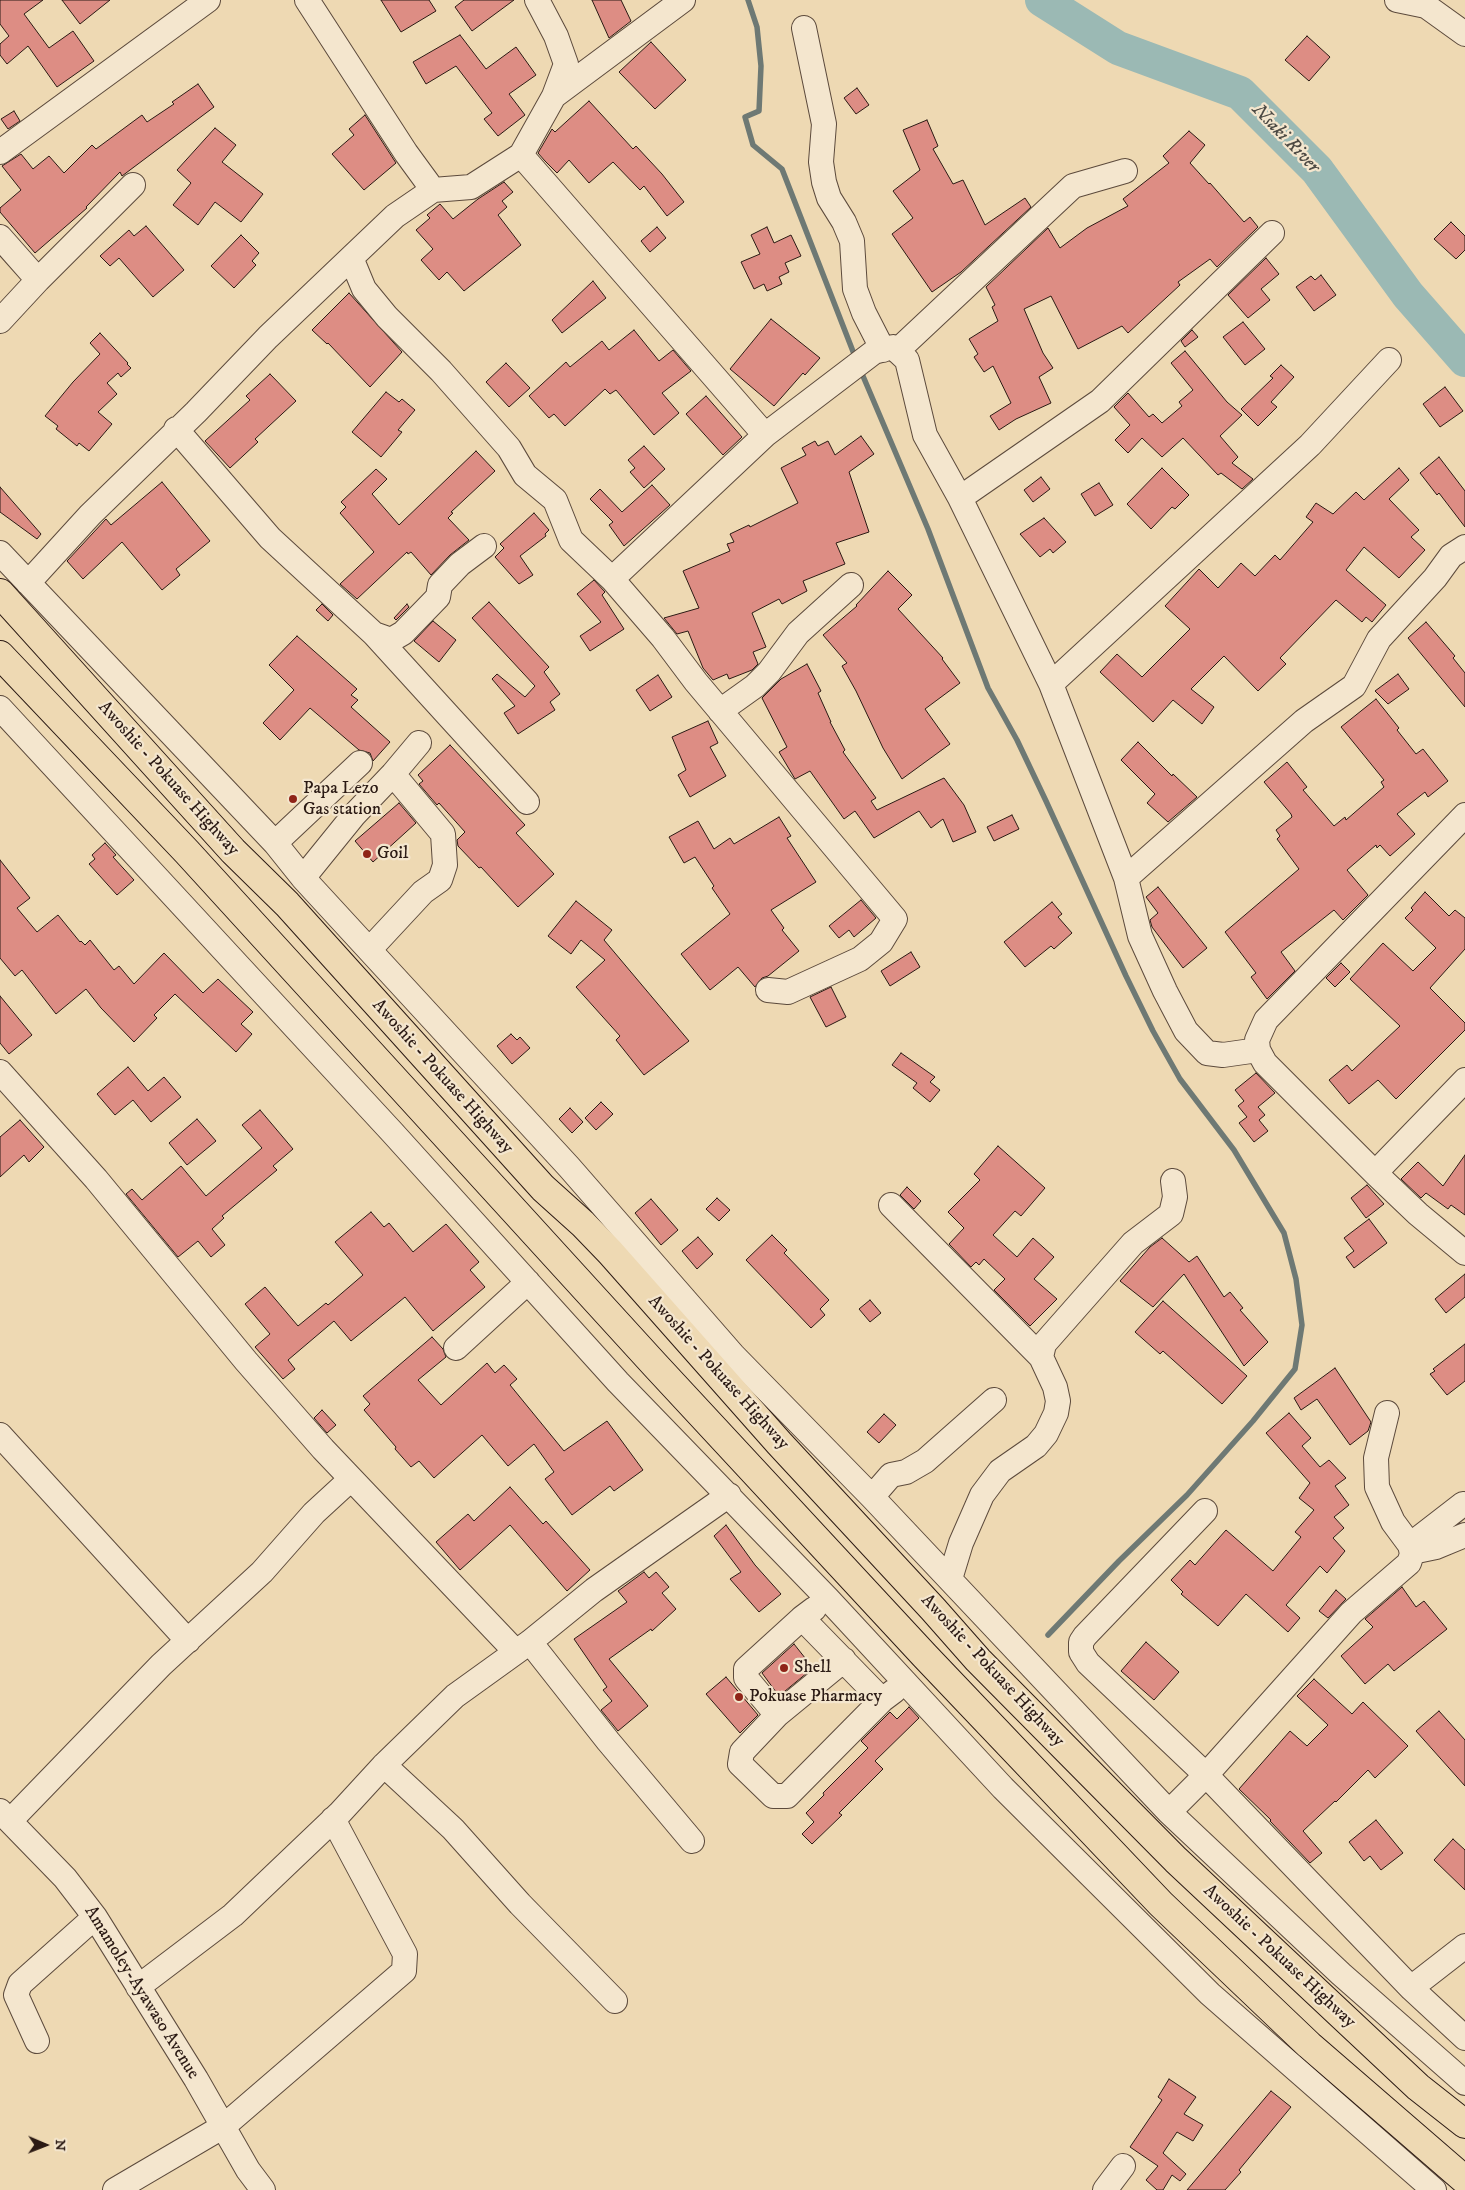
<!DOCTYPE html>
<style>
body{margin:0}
#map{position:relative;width:1465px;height:2190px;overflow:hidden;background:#eed9b3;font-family:"IM FELL DW Pica",serif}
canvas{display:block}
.north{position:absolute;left:20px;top:2120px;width:50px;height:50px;-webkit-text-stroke:4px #f4e6ce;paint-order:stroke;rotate:91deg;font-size:14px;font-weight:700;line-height:20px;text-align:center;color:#2b1a14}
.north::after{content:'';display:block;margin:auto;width:18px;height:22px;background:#2b1a14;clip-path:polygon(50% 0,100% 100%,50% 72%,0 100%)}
</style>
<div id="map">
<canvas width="1465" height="2190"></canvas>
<div class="north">N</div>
</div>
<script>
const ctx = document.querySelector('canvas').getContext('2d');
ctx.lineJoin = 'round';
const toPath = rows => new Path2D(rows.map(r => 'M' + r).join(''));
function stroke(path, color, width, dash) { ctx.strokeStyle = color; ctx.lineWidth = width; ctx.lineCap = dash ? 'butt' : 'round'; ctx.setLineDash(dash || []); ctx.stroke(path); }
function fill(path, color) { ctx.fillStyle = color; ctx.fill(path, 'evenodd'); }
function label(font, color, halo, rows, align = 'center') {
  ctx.font = font + ' "IM FELL DW Pica",serif'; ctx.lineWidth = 4.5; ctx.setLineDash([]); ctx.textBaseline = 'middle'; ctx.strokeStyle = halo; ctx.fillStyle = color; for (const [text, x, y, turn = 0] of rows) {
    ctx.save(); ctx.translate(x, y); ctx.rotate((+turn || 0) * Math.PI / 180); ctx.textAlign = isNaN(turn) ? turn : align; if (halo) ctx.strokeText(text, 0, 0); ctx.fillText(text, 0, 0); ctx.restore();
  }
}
stroke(toPath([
 [748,0,757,27,761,66,759,111,745,117,753,145,782,169,854,354],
 [860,369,928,529,988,688,1017,740,1046,801,1126,976,1153,1031,1180,1079,1234,1150,1284,1233,1296,1279,1302,1325,1295,1369,1253,1421,1187,1495,1119,1561,1048,1635]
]), '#6e7974', 5.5);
stroke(toPath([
 [1042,0,1118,48,1240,93,1317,170,1408,295,1465,360]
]), '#9bb9b4', 34);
const building = toPath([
 [0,0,43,0,24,14,49,48,73,31,94,61,57,87,28,46,7,64,0,55,0,44,9,36,0,24,0,0],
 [62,0,110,0,80,24,62,0],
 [381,0,429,0,436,11,401,32,381,0],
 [464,0,514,0,472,31,455,7,464,0],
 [592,0,621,0,631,21,609,38,592,0],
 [460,35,486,69,516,47,536,75,509,94,525,115,498,136,484,119,492,113,456,66,426,84,413,62,460,35],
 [1307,36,1330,57,1309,81,1285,60,1307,36],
 [651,42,686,80,655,109,619,72,651,42],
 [198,84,214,107,122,176,120,172,86,207,87,208,35,253,0,212,0,208,21,190,2,166,21,154,33,169,49,156,64,173,92,145,96,149,142,115,147,122,174,104,172,102,198,84],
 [857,88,869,105,856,114,844,98,857,88],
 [589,101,633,149,636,146,662,174,684,202,667,216,644,186,640,190,613,162,589,183,569,160,557,173,545,161,538,153,552,129,555,132,589,101],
 [14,111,20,121,8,129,1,119,14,111],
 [365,115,396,163,364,190,332,154,354,135,349,129,365,115],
 [927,120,938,146,933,149,953,184,963,180,985,225,1025,198,1031,207,961,272,932,292,892,234,913,218,893,191,920,170,903,130,927,120],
 [215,128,236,145,222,162,263,194,241,222,215,202,198,225,173,205,191,183,177,170,215,128],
 [1189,131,1205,145,1190,163,1209,184,1210,183,1244,222,1250,217,1258,227,1217,267,1210,259,1178,282,1180,285,1128,333,1122,326,1078,349,1051,296,1024,309,1043,353,1053,368,1039,377,1051,403,1016,419,999,430,990,416,1011,403,993,366,984,372,974,357,978,354,969,339,998,321,992,307,995,305,986,287,1048,228,1060,248,1087,228,1128,206,1123,199,1169,163,1163,156,1189,131],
 [504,182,513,192,502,201,507,207,498,215,521,245,464,291,447,272,439,280,421,260,433,249,416,230,430,218,427,215,440,204,453,219,478,199,504,182],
 [1451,222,1465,236,1465,250,1456,259,1434,239,1451,222],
 [146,226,184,270,153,297,119,258,110,266,100,256,129,230,134,236,146,226],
 [657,227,666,238,650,252,641,241,657,227],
 [767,227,774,243,791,235,801,256,785,263,789,272,779,277,782,284,767,291,764,284,754,289,741,262,760,254,751,235,767,227],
 [241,235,259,253,252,261,256,265,234,288,211,266,241,235],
 [1266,258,1279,274,1261,289,1270,300,1248,318,1228,295,1266,258],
 [1321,275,1336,295,1314,311,1296,287,1311,276,1315,280,1321,275],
 [593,281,606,298,562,333,552,320,593,281],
 [349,293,402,352,370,387,328,343,327,344,312,330,349,293],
 [771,319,820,358,805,375,803,373,774,406,730,369,771,319],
 [1243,322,1265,349,1245,365,1223,337,1243,322],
 [634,330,659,361,673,350,691,371,662,393,679,413,654,435,616,390,610,394,605,389,565,426,554,414,549,418,529,396,566,362,570,367,602,341,609,350,634,330],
 [1192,330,1198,337,1185,347,1181,341,1192,330],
 [100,333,128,363,127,364,131,368,121,377,118,373,107,383,117,394,98,412,112,424,89,451,79,443,77,446,56,429,58,426,45,416,73,382,100,354,90,343,100,333],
 [1185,351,1227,402,1242,415,1220,436,1238,457,1232,463,1253,479,1242,489,1221,473,1218,475,1183,438,1162,457,1142,438,1128,453,1115,440,1130,425,1114,407,1128,393,1149,417,1153,414,1162,423,1182,406,1179,402,1193,390,1171,363,1185,351],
 [506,363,530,388,509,407,486,382,506,363],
 [1281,365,1294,377,1271,402,1277,407,1258,426,1241,409,1273,378,1270,376,1281,365],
 [270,374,296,401,255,439,258,442,230,468,205,441,250,400,246,396,270,374],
 [1445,387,1463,411,1440,427,1423,404,1445,387],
 [386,392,399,402,402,399,415,410,398,430,402,432,381,457,352,432,386,392],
 [706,396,742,437,723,455,686,414,706,396],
 [861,436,874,454,849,472,869,532,836,543,845,564,803,581,807,591,782,604,779,599,752,613,766,647,753,652,758,664,752,670,729,679,727,674,713,680,703,668,688,631,677,634,664,618,699,608,683,571,730,551,727,544,734,542,730,534,749,525,750,527,798,503,781,468,806,455,802,448,815,441,818,446,828,441,835,455,861,436],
 [644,446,665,469,644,488,630,472,635,468,628,460,644,446],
 [476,451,495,471,451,512,453,513,448,518,469,540,450,555,431,575,411,552,408,554,407,552,357,599,340,584,374,552,340,513,346,507,341,502,376,469,387,479,372,494,399,525,476,451],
 [1439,457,1465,491,1465,527,1439,493,1437,495,1420,473,1439,457],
 [1162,468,1189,495,1175,509,1172,507,1151,529,1127,504,1162,468],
 [1399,468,1409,480,1389,499,1419,530,1411,537,1425,550,1399,578,1364,547,1346,570,1386,605,1372,622,1366,617,1362,622,1336,600,1280,658,1286,664,1258,691,1224,656,1191,689,1214,707,1202,724,1173,700,1153,722,1100,672,1117,654,1142,677,1190,629,1165,606,1199,569,1218,588,1241,563,1255,576,1275,555,1280,560,1313,522,1306,517,1316,503,1333,514,1356,492,1364,500,1399,468],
 [1041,477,1050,489,1033,502,1024,490,1041,477],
 [162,482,210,541,176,569,180,575,162,590,122,542,83,579,67,561,106,519,111,525,162,482],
 [1099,483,1113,505,1095,516,1081,494,1099,483],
 [652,485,670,505,624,546,609,525,613,522,590,499,600,489,622,512,652,485],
 [0,487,41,534,37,539,0,512,0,487],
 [534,513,549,530,545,534,546,536,520,556,533,575,519,584,495,557,504,548,500,544,534,513],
 [1044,518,1066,542,1053,553,1050,549,1040,557,1020,534,1044,518],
 [888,571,912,595,898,609,943,658,942,659,960,683,925,709,950,744,902,779,883,748,856,691,842,666,847,663,823,635,857,606,856,605,888,571],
 [594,580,605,592,602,595,624,629,590,651,580,636,601,622,577,594,594,580],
 [489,602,549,667,544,672,560,694,550,702,555,710,518,734,504,713,515,706,492,679,497,674,525,697,535,686,472,618,489,602],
 [322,604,333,615,328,621,316,610,322,604],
 [407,604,409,607,396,620,394,618,407,604],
 [433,621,456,640,439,662,414,641,433,621],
 [1426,622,1455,656,1453,658,1465,673,1465,707,1408,638,1426,622],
 [297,636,357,689,351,695,358,700,351,707,390,742,373,761,370,753,359,750,310,708,280,740,263,723,294,690,269,665,297,636],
 [807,664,821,691,818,693,831,722,830,722,845,750,843,752,876,798,871,801,877,810,944,778,964,805,976,832,953,842,943,819,931,828,919,811,874,838,855,811,844,819,810,771,795,779,779,752,787,747,762,698,781,679,807,664],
 [1398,674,1409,689,1388,704,1375,691,1398,674],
 [658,675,672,697,650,711,636,690,658,675],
 [1376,699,1399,728,1397,730,1416,754,1423,749,1448,781,1428,797,1425,792,1397,814,1415,834,1390,856,1380,845,1377,848,1376,845,1347,870,1368,895,1343,920,1334,910,1281,952,1295,971,1267,999,1251,977,1256,973,1225,932,1299,869,1277,839,1280,836,1276,830,1292,817,1291,814,1264,782,1287,762,1307,787,1303,790,1334,826,1345,817,1346,820,1384,787,1381,782,1384,780,1341,727,1376,699],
 [708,721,718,743,710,747,726,776,690,797,678,775,686,770,672,737,708,721],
 [1138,742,1172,776,1173,774,1197,797,1168,822,1147,803,1155,794,1121,760,1138,742],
 [450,745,525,825,516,833,554,874,518,907,481,867,479,868,458,846,457,840,465,832,439,803,437,805,419,784,423,781,418,775,450,745],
 [399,803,416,823,373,862,355,841,399,803],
 [1012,815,1019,829,994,841,987,827,1012,815],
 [779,817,791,836,787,838,816,882,771,910,784,928,782,930,799,951,768,976,762,978,755,987,738,967,710,990,681,954,730,914,712,888,714,886,695,857,684,863,669,837,698,821,714,849,730,838,734,844,779,817],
 [105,843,116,855,113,857,134,880,117,895,89,864,95,859,92,855,105,843],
 [0,860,30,898,17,908,37,932,58,915,80,942,81,941,85,945,90,940,114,970,119,966,134,984,164,953,203,993,218,979,253,1012,241,1024,252,1034,236,1052,175,994,154,1015,157,1018,134,1042,101,1008,86,989,56,1014,22,970,15,976,0,958,0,860],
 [1158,887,1207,948,1183,968,1152,927,1150,920,1158,913,1146,897,1158,887],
 [1425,892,1449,916,1455,910,1465,918,1465,949,1430,988,1465,1023,1465,1030,1396,1099,1378,1080,1349,1104,1329,1080,1347,1065,1352,1071,1400,1026,1350,979,1383,943,1413,971,1436,948,1405,918,1413,910,1411,908,1425,892],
 [861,900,876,918,854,937,849,930,839,938,829,926,861,900],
 [576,901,612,930,604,940,689,1041,644,1075,616,1040,620,1036,576,987,605,960,581,940,571,954,548,936,576,901],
 [1052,902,1062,914,1058,917,1072,933,1054,949,1051,946,1025,967,1004,942,1052,902],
 [911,952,920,967,890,986,881,971,911,952],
 [1341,963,1350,972,1335,987,1326,978,1341,963],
 [831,987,846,1017,826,1027,810,997,831,987],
 [0,996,32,1035,9,1054,0,1043,0,996],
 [511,1034,517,1040,520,1037,530,1048,512,1064,497,1046,511,1034],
 [901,1053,935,1077,930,1082,940,1090,930,1102,913,1088,917,1083,892,1065,901,1053],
 [128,1067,148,1091,164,1077,181,1097,151,1122,133,1100,115,1115,97,1094,128,1067],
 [1256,1073,1275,1093,1258,1107,1265,1115,1259,1120,1268,1131,1254,1142,1239,1123,1247,1117,1238,1106,1244,1101,1235,1090,1256,1073],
 [601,1102,613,1114,596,1130,585,1118,601,1102],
 [570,1108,583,1122,572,1133,559,1119,570,1108],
 [260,1110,293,1149,273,1166,277,1170,222,1216,224,1218,212,1229,225,1245,211,1257,198,1241,178,1257,126,1194,132,1189,142,1200,181,1166,206,1196,262,1148,242,1125,260,1110],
 [197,1119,216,1141,187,1165,169,1143,197,1119],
 [20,1120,44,1147,29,1162,24,1155,0,1177,0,1137,20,1120],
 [998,1146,1045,1188,1021,1216,1015,1211,993,1235,1017,1257,1033,1238,1054,1257,1034,1279,1057,1299,1030,1326,994,1290,1005,1279,984,1259,979,1265,976,1262,971,1267,949,1244,964,1228,948,1212,980,1180,974,1174,998,1146],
 [1465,1155,1465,1215,1451,1205,1448,1209,1426,1193,1421,1198,1401,1179,1418,1162,1443,1186,1465,1155],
 [1367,1185,1384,1204,1366,1218,1351,1198,1367,1185],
 [907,1187,921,1201,914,1209,900,1195,907,1187],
 [717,1198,730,1210,719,1221,706,1209,717,1198],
 [651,1199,678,1230,661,1245,635,1213,651,1199],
 [371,1212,384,1227,389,1223,413,1252,446,1224,479,1262,470,1270,485,1287,433,1331,405,1297,351,1341,334,1321,288,1360,295,1369,283,1379,255,1347,270,1334,245,1304,265,1287,298,1326,326,1303,328,1305,363,1275,335,1242,371,1212],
 [1369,1219,1387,1243,1354,1268,1346,1257,1354,1251,1344,1238,1369,1219],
 [772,1235,787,1250,784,1253,829,1300,820,1309,825,1315,811,1328,746,1260,772,1235],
 [698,1237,713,1254,697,1269,682,1251,698,1237],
 [1162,1238,1189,1262,1197,1256,1224,1297,1230,1292,1243,1308,1240,1310,1268,1342,1244,1366,1184,1274,1153,1307,1120,1281,1150,1247,1162,1238],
 [1465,1274,1465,1297,1446,1313,1435,1299,1465,1274],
 [870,1300,881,1313,870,1322,859,1309,870,1300],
 [1163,1301,1247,1376,1222,1404,1163,1351,1160,1354,1135,1332,1163,1301],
 [432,1337,443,1349,446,1357,418,1380,441,1405,487,1363,495,1373,504,1365,517,1379,510,1385,564,1451,607,1421,643,1470,614,1491,610,1486,572,1515,545,1479,554,1472,534,1444,508,1466,482,1435,434,1478,419,1461,411,1467,395,1449,396,1447,364,1410,370,1404,363,1396,432,1337],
 [1465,1344,1465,1381,1447,1395,1430,1374,1435,1371,1433,1369,1465,1344],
 [1335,1368,1371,1422,1368,1431,1350,1445,1317,1399,1301,1410,1294,1398,1335,1368],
 [322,1410,336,1425,327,1433,314,1418,322,1410],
 [1289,1413,1311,1438,1302,1446,1320,1467,1329,1460,1346,1478,1335,1486,1349,1505,1334,1517,1344,1528,1333,1538,1345,1551,1327,1573,1320,1566,1286,1605,1300,1618,1288,1632,1246,1594,1218,1626,1181,1594,1183,1592,1171,1580,1190,1560,1195,1565,1226,1530,1273,1571,1301,1537,1295,1532,1314,1510,1299,1498,1310,1483,1266,1433,1289,1413],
 [884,1414,896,1425,879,1443,867,1432,884,1414],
 [510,1487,543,1524,546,1521,590,1570,567,1591,510,1525,460,1570,436,1542,468,1514,474,1521,510,1487],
 [726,1525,755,1565,781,1594,759,1612,730,1579,741,1572,714,1536,726,1525],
 [644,1572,649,1578,656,1572,669,1587,662,1593,676,1609,652,1631,651,1629,609,1659,648,1706,618,1731,601,1710,612,1701,603,1690,607,1687,574,1639,627,1602,618,1591,644,1572],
 [1402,1587,1416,1607,1424,1601,1447,1629,1394,1671,1388,1664,1365,1684,1341,1656,1373,1627,1365,1619,1402,1587],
 [1336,1590,1346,1599,1328,1618,1319,1611,1336,1590],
 [1146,1642,1179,1672,1154,1700,1121,1671,1146,1642],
 [794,1644,813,1668,779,1696,762,1673,794,1644],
 [726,1677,758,1715,740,1733,706,1694,726,1677],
 [1314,1679,1352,1714,1363,1702,1408,1746,1375,1778,1368,1770,1336,1802,1335,1801,1303,1831,1322,1853,1310,1863,1270,1821,1271,1820,1239,1789,1290,1731,1307,1746,1328,1725,1297,1696,1314,1679],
 [909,1707,919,1718,875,1761,883,1769,839,1813,842,1815,812,1844,802,1834,814,1822,806,1813,824,1795,823,1793,868,1748,861,1741,890,1712,897,1719,909,1707],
 [1439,1711,1465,1740,1465,1786,1416,1731,1439,1711],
 [1376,1820,1403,1853,1381,1870,1370,1856,1364,1861,1349,1842,1376,1820],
 [1453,1839,1465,1850,1465,1890,1434,1860,1453,1839],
 [1169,2079,1196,2097,1184,2114,1203,2125,1193,2141,1177,2132,1163,2153,1186,2174,1180,2181,1172,2175,1163,2190,1157,2190,1146,2180,1158,2166,1130,2147,1162,2100,1158,2097,1169,2079],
 [1271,2091,1291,2107,1239,2170,1241,2172,1225,2190,1187,2190,1271,2091]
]);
fill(building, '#dd8d84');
stroke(building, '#2b1a14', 1);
const minor = toPath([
 [307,0,406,153,433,190],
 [1397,0,1426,6,1465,34],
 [804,28,824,124,821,162,824,182,829,198,844,222,852,241,855,289,864,313,883,350],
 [554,96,683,0],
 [0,152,208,0],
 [521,155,765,435],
 [0,237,38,280],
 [352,260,364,289,387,317,441,371,509,448,525,475,555,500,571,540,612,579,663,638,696,682,895,919,881,942,860,959,788,992,768,990],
 [0,321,38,280,133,185],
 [897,351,1073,186,1125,171],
 [176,429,270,538,374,634,527,802],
 [960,498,1100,401,1272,233],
 [0,553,275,843,303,878,569,1167,733,1355,872,1497,1169,1812,1341,1974,1465,2083],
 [612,579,765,435,874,352,893,347,907,360,925,435,960,498,1051,684,1126,878,1140,936,1165,991,1186,1031,1207,1053,1223,1055,1258,1050],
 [28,583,90,515,196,412,268,337,395,216,433,190,471,187,521,155,554,96,566,64,556,36,537,0],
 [374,634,391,640,403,633,438,597,440,585,460,564,484,546],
 [1051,684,1310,445,1389,360],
 [0,708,392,1132,618,1382,828,1599,1003,1788,1210,1994,1434,2190],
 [720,711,755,686,769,672,798,633,851,585],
 [1465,815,1266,1020,1257,1040,1258,1050,1265,1063,1375,1173,1418,1214,1465,1253],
 [275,843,360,763],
 [303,878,354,815,393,774,419,743],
 [1126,878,1304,721,1354,686,1379,639,1435,578,1451,556,1465,547],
 [370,949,423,892,440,880,445,865,443,834,393,774],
 [0,1072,96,1179,246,1361,323,1449,516,1652],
 [1375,1173,1465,1080],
 [891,1205,1041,1357],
 [456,1348,528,1282],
 [0,1435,188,1641],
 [872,1497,891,1475,906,1472,925,1461,994,1400],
 [1205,1511,1085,1636,1081,1642,1081,1652,1088,1663,1206,1775,1411,1988,1465,2038],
 [1410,1545,1463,1504],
 [1412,1552,1436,1547,1465,1535],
 [950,1579,961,1543,982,1495,1000,1471,1036,1446,1046,1434,1056,1413,1058,1401,1055,1387,1041,1357,1044,1344,1133,1243,1171,1214,1175,1197,1173,1181],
 [814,1609,802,1618,882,1700,894,1691],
 [802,1618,746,1669,746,1678,777,1715,844,1660],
 [530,1642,608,1741,692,1841],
 [777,1715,742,1752,740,1764,773,1796,787,1796,882,1700],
 [384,1765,453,1829,520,1904,615,2001],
 [0,1811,65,1878,95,1917,196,2079,248,2170,263,2190],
 [1169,1812,1206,1775,1351,1613,1409,1563,1412,1554,1410,1545,1393,1522,1377,1487,1376,1458,1387,1413],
 [10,1821,161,1665,262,1572,314,1513,351,1479],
 [138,1987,233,1915,339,1814,384,1765,455,1696,530,1642,594,1590,729,1495],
 [1411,1988,1465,1946],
 [37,2041,16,1995,20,1984,95,1917],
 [115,2190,224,2126,404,1971,405,1954,333,1819],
 [1105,2190,1123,2166]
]);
const major = toPath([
 [0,593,233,851,287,904,543,1188,583,1224,610,1252,779,1443,933,1609,978,1660,1176,1860,1418,2087,1465,2124],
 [0,655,187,852,655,1365,925,1656,1161,1904,1309,2045,1465,2180]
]);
stroke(minor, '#5c4a3c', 26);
stroke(major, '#2b1a14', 30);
stroke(minor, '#f4e6ce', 24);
stroke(major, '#eed9b3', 28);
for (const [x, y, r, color] of [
 [293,799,5,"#8f2418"],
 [367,854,5,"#8f2418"],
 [784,1668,5,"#8f2418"],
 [739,1697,5,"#8f2418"]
]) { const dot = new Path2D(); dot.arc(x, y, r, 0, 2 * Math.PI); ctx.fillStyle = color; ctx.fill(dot); stroke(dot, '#f4e6ce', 2); }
label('18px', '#2b1a14', '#f4e6ce', [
 ["Awoshie - Pokuase Highway",168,779,48],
 ["Awoshie - Pokuase Highway",442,1077,48],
 ["Awoshie - Pokuase Highway",718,1373,48],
 ["Awoshie - Pokuase Highway",992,1671,47],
 ["Awoshie - Pokuase Highway",1279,1957,43],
 ["Amamoley-Ayawaso Avenue",141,1993,58]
]);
label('18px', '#2b1a14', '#f4e6ce', [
 ["Papa Lezo",303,789],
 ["Gas station",303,810],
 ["Goil",377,854],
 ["Shell",794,1668],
 ["Pokuase Pharmacy",749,1697]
], 'left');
label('italic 19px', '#4d4a44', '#f4e6ce', [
 ["Nsaki River",1285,139,46]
]);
</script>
